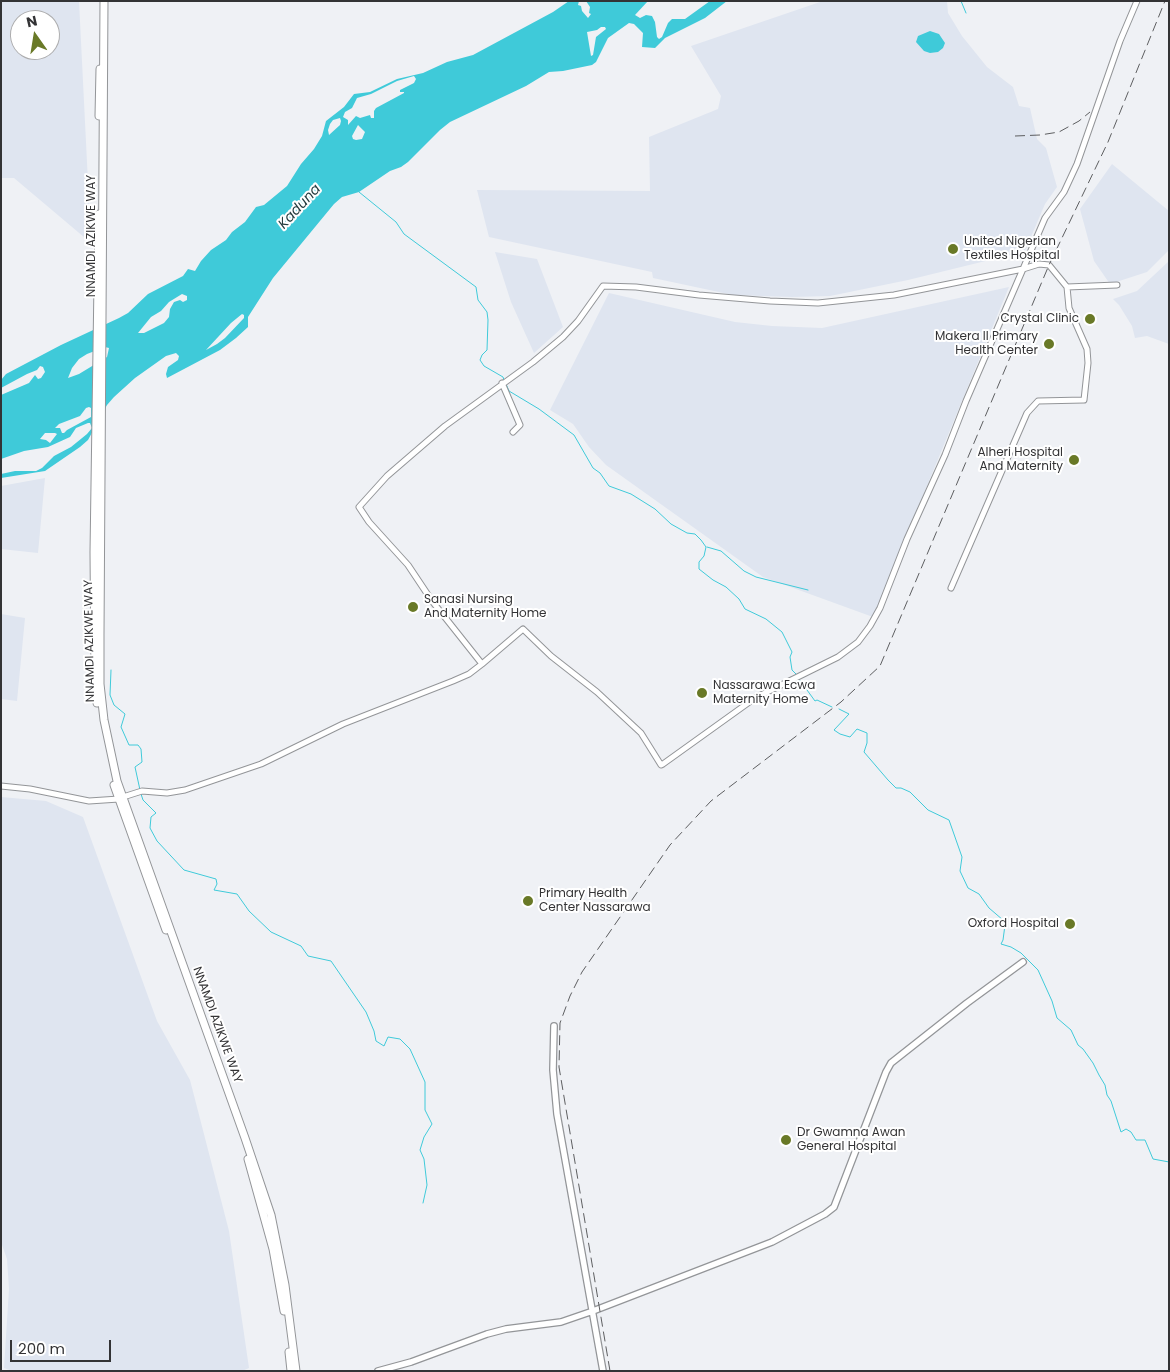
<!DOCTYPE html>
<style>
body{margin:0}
#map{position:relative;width:1170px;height:1372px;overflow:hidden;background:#eff1f5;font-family:Poppins,sans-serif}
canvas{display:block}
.frame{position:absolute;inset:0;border:2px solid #333335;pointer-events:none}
.north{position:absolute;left:10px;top:10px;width:50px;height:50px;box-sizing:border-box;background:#fff;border:1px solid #adadae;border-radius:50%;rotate:347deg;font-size:14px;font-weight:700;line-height:20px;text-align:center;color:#333335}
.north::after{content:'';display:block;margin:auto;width:18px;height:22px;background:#697927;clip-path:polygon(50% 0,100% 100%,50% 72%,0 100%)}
.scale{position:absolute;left:10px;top:1340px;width:101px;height:22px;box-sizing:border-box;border:2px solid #333335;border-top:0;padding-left:6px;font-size:15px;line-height:18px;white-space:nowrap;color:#333335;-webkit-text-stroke:4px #fff;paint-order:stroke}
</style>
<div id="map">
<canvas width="1170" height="1372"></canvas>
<div class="frame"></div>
<div class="north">N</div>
<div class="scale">200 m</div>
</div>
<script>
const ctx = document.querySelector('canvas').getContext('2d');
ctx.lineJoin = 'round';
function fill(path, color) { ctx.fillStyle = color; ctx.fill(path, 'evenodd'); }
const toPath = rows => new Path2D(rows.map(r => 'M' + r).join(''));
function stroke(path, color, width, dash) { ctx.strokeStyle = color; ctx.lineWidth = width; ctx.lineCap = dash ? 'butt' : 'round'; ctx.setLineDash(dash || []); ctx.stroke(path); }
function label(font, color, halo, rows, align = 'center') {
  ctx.font = font + ' Poppins,sans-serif'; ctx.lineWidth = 4; ctx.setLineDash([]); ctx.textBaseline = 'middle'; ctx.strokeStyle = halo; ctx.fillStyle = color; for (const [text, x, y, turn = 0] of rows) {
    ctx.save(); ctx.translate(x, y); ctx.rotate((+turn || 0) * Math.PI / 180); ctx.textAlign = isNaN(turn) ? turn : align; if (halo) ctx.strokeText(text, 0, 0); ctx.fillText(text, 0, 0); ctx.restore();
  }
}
fill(toPath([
 [1,1,79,1,91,243,14,178,1,178],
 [20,20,50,20,50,50,20,50],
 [823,1,947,1,948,13,962,36,987,67,1013,87,1019,106,1030,108,1037,139,1046,148,1057,187,1045,204,1022,258,1017,260,1014,254,908,280,830,296,792,297,733,295,653,278,652,272,489,237,477,190,650,191,649,137,718,109,721,96,691,46],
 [1112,164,1169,211,1169,250,1147,272,1110,284,1094,261,1080,209],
 [495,252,537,259,563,327,534,353,511,302],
 [1169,261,1169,344,1147,336,1135,338,1132,326,1119,305,1113,299,1137,291],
 [1009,287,873,617,763,577,606,465,589,447,573,424,550,410,609,293,735,322,772,326,822,328],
 [45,478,38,553,1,549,1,486],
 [1,614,25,618,17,701,1,699],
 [1,797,46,801,83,817,157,1021,190,1080,229,1231,249,1368,242,1371,12,1371,4,1368,9,1289,7,1259,1,1242]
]), '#dfe5f0');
fill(toPath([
 [569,1,579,1,578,5,581,6,582,11,588,18,591,14,589,13,590,7,586,1,648,1,635,15,640,18,646,15,652,16,655,22,657,37,659,39,662,37,668,23,672,19,685,19,710,1,727,1,705,18,665,38,655,48,642,47,643,33,634,24,629,23,608,38,596,62,592,65,563,71,549,72,526,86,450,122,440,130,408,162,401,167,390,171,359,192,342,197,334,204,273,278,248,317,248,327,236,338,220,350,167,378,166,374,168,367,178,360,179,356,176,353,166,356,135,378,114,397,107,405,88,440,80,447,45,471,1,478,1,474,15,471,36,471,42,468,54,456,71,447,87,434,92,428,90,423,88,423,76,428,70,437,48,447,24,451,1,459,1,395,29,383,35,375,38,379,41,378,45,372,43,367,40,366,37,370,27,374,1,388,1,380,6,374,61,345,119,318,128,313,148,294,183,276,188,269,195,271,201,261,211,250,226,240,232,232,245,222,256,207,264,205,287,186,301,164,314,149,322,136,326,121,344,107,354,94,370,92,397,79,423,73,447,62,473,55,553,12],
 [601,27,605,27,606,29,596,37,593,55,591,56,587,32,597,30],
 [414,76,416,79,414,83,400,90,400,92,404,92,404,93,376,108,374,111,374,118,371,118,370,115,360,118,356,116,348,125,348,120,343,117,345,112,352,108,357,98,371,94,397,81],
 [340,118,341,121,340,125,329,135,328,130,330,124,333,120],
 [358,125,365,132,362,139,356,140,353,139,352,136],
 [182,294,187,296,187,300,183,302,180,300,174,302,170,309,169,317,164,323,144,333,138,333,151,317,161,311,169,302],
 [242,314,244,315,244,318,225,338,217,344,206,350,231,323],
 [105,347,109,348,107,357,79,374,68,378,72,368,79,359,87,354],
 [89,407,91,408,91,417,67,430,64,433,62,433,60,428,55,428,59,424,80,416,86,408],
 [45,433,55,433,57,434,50,443,46,440,40,439],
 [930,31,939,34,945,43,943,48,938,52,930,53,924,51,916,42,918,36]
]), '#3fcad9');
stroke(toPath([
 [961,1,966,13],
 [359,192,396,222,404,234,476,287,478,300,487,312,488,320,487,350,482,355,480,360,484,366,503,377,504,380],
 [506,384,509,391,539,409,574,435,593,468,600,473,609,486,631,494,655,509,671,524,687,533,695,534,701,540,706,547,704,556,699,562,699,569,713,580,726,587,739,599,745,609,766,619,782,632,792,652,790,657,792,670,797,675],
 [707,547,721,551,744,571,756,577,808,590],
 [111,670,110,695,114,705,125,714,121,727,129,745,138,745,141,749,142,762,135,767,140,790],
 [799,679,815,701,817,700,832,707],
 [839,709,849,714,834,730,840,734,850,737,857,729,867,733,867,743,864,752,888,780,896,788,901,788,910,792,928,810,949,820,962,857,960,871,968,888,979,894,989,908,1003,920,1005,925,1003,940,1001,944,1011,947,1021,953,1038,970,1052,1001,1057,1018,1071,1030,1078,1045,1083,1049,1093,1063,1099,1075,1105,1085,1107,1095,1111,1101,1121,1132,1126,1129,1131,1132,1136,1140,1145,1140,1153,1159,1169,1162],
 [141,794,143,800,156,813,151,817,150,828,157,841,184,870,216,879,217,884,214,890,237,894,249,911,271,932,301,946,308,956,331,961,366,1012,374,1031,376,1041,384,1046,388,1037,400,1039,410,1049,425,1082,425,1110,432,1124,424,1137,420,1150,424,1159,427,1185,423,1203]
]), '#3fcad9', 1);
const tertiary = toPath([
 [1067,287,1117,285],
 [502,383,520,425,513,432],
 [482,664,523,629,551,656,597,692,641,733,661,765,663,764,755,698,838,657,858,642,870,626,880,608,907,539,945,455,966,401,1045,218,1064,192,1077,164,1120,41,1137,1],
 [1,786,30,789,89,801,119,799],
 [123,797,142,791,167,793,185,790,261,764,343,724,453,681,469,674,482,664,432,601,408,565,369,522,359,507,387,476,445,426,533,362,563,337,578,321,603,286,636,287,699,295,770,301,818,303,894,295,1023,269,1039,264,1049,265,1067,287,1069,308,1087,349,1088,363,1084,400,1038,401,1027,413,951,588]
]);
const secondary = toPath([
 [554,1026,553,1070,557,1114,603,1371],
 [378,1371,411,1362,487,1334,506,1329,561,1322,593,1311,772,1242,825,1214,834,1207,886,1072,891,1063,967,1003,1023,962]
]);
const trunk = toPath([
 [104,1,100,634,100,684,104,720,117,781,245,1138,271,1215,285,1285,296,1371],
 [99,116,100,69],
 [97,703,95,672,94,552,99,214],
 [114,785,166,930],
 [248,1159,273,1249,284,1311],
 [289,1352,291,1371]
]);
stroke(tertiary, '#939598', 7);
stroke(secondary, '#939598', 8);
stroke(trunk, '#939598', 9);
stroke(tertiary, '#fff', 5);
stroke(secondary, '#fff', 5.5);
stroke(trunk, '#fff', 7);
stroke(toPath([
 [1015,136,1040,135,1059,132,1079,121,1090,112],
 [610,1371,559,1067,560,1023,570,996,582,972,670,845,711,801,841,702,880,666,1049,265,1108,142,1165,1]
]), '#5d5e60', 1, [10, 5]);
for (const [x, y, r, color] of [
 [953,249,6,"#697927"],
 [1090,319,6,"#697927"],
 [1049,344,6,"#697927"],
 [1074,460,6,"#697927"],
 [413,607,6,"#697927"],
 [702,693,6,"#697927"],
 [528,901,6,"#697927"],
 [1070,924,6,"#697927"],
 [786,1140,6,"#697927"]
]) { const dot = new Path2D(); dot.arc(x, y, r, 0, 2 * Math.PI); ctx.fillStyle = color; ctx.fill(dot); stroke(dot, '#fff', 2); }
label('12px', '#333335', '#fff', [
 ["NNAMDI AZIKWE WAY",92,236,-90],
 ["NNAMDI AZIKWE WAY",90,641,-91],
 ["NNAMDI AZIKWE WAY",217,1025,70]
]);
label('12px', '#333335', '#fff', [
 ["United Nigerian",964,242],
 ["Textiles Hospital",964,256],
 ["Crystal Clinic",1079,319,"right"],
 ["Makera II Primary",1038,337,"right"],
 ["Health Center",1038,351,"right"],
 ["Alheri Hospital",1063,453,"right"],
 ["And Maternity",1063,467,"right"],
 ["Sanasi Nursing",424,600],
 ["And Maternity Home",424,614],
 ["Nassarawa Ecwa",713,686],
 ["Maternity Home",713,700],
 ["Primary Health",539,894],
 ["Center Nassarawa",539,908],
 ["Oxford Hospital",1059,924,"right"],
 ["Dr Gwamna Awan",797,1133],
 ["General Hospital",797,1147]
], 'left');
label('italic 14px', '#243b3e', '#fff', [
 ["Kaduna",300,207,-47]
]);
</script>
